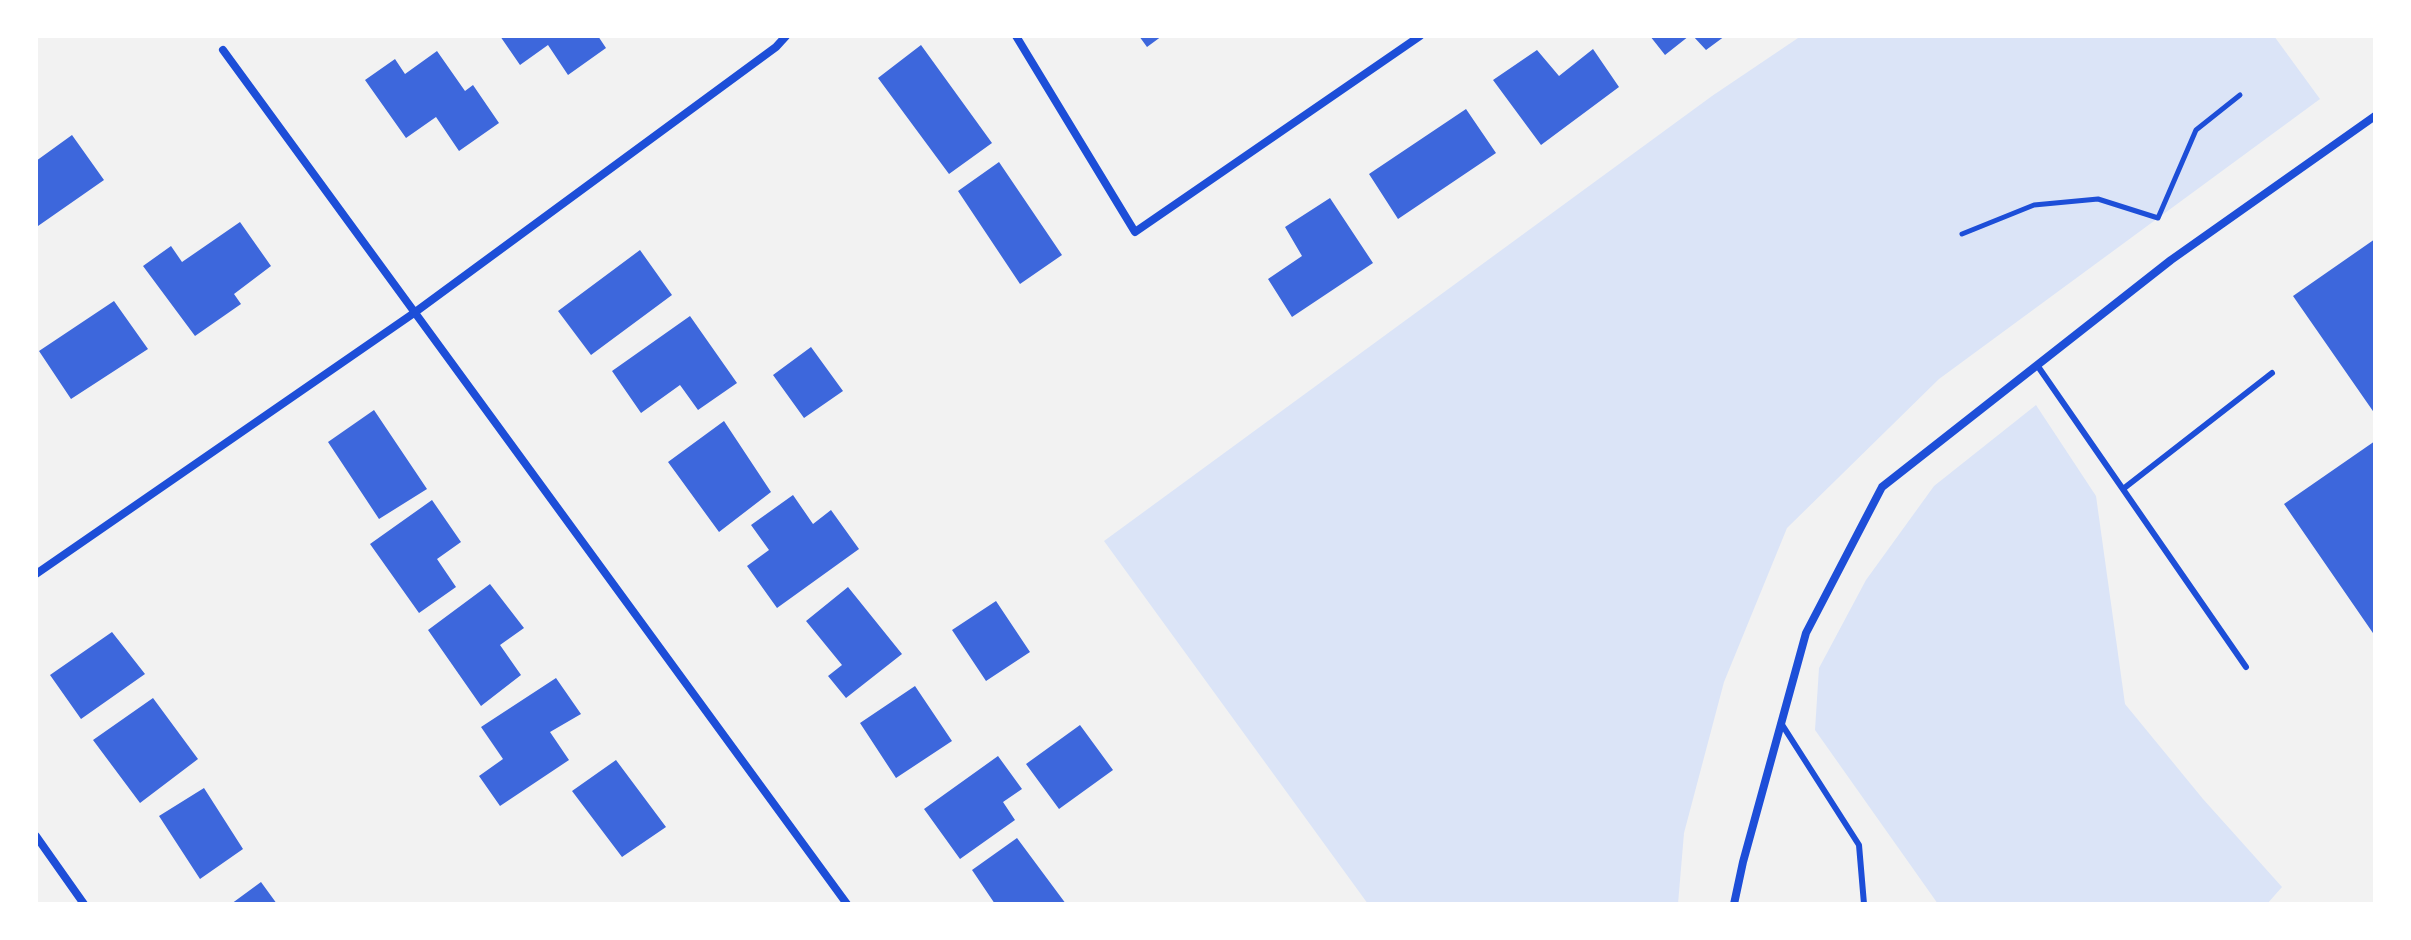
<!DOCTYPE html>
<style>
body{margin:0}
#map{position:relative;width:2411px;height:940px;overflow:hidden;background:#f2f2f2;font-family:"DM Sans",sans-serif}
canvas{display:block}
.frame{position:absolute;inset:0;border:38px solid #fff;pointer-events:none}
</style>
<div id="map">
<canvas width="2411" height="940"></canvas>
<div class="frame"></div>
</div>
<script>
const ctx = document.querySelector('canvas').getContext('2d');
ctx.lineJoin = 'round';
function fill(path, color) { ctx.fillStyle = color; ctx.fill(path, 'evenodd'); }
const toPath = rows => new Path2D(rows.map(r => 'M' + r).join(''));
function stroke(path, color, width, dash) { ctx.strokeStyle = color; ctx.lineWidth = width; ctx.lineCap = dash ? 'butt' : 'round'; ctx.setLineDash(dash || []); ctx.stroke(path); }
fill(toPath([
 [1801,36,2274,36,2320,99,1939,379,1787,528,1724,682,1684,833,1678,904,1368,904,1104,541,1712,96],
 [2036,405,2096,496,2125,704,2203,799,2282,887,2267,904,1938,904,1815,730,1819,668,1866,580,1934,486]
]), '#dbe4f7');
fill(toPath([
 [500,36,598,36,606,48,568,75,548,45,520,65],
 [1139,36,1162,36,1147,47],
 [1650,36,1689,36,1665,55],
 [1693,36,1725,36,1706,50],
 [921,45,992,143,949,174,878,78],
 [1593,49,1619,87,1541,145,1493,80,1537,50,1559,76],
 [437,51,465,91,473,85,499,123,459,151,436,117,406,138,365,80,395,59,405,74],
 [1466,109,1496,153,1398,219,1369,174],
 [72,135,104,180,38,226,36,223,36,161],
 [999,162,1062,255,1020,284,958,191],
 [1330,198,1373,263,1292,317,1268,279,1302,256,1285,227],
 [240,222,271,266,234,294,241,304,195,336,143,266,171,246,182,262],
 [2375,239,2375,414,2293,296],
 [640,250,672,295,591,355,558,311],
 [114,301,148,349,71,399,39,351],
 [690,316,737,383,698,410,680,385,641,413,612,371],
 [811,347,843,391,804,418,773,375],
 [374,410,427,489,379,519,328,442],
 [724,421,771,492,719,532,668,462],
 [2375,441,2375,636,2284,504],
 [793,495,813,524,831,510,859,549,777,608,747,566,769,550,751,525],
 [432,500,461,542,437,559,456,587,419,613,370,544],
 [490,584,524,628,500,645,521,675,481,706,428,630],
 [848,587,902,654,846,698,828,676,842,665,806,621],
 [996,601,1030,652,986,681,952,630],
 [112,632,145,674,81,719,50,675],
 [556,678,581,714,550,732,569,760,500,806,479,776,503,759,481,727],
 [915,686,952,741,896,778,860,723],
 [153,698,198,759,140,803,93,740],
 [1080,725,1113,770,1059,809,1026,764],
 [998,756,1022,789,1003,802,1015,820,960,859,924,809],
 [616,760,666,827,622,857,572,791],
 [204,788,243,849,200,879,159,816],
 [1017,838,1066,904,995,904,972,870],
 [261,882,277,904,231,904]
]), '#3d67dc');
stroke(toPath([
 [1962,234,2034,205,2098,199,2158,218,2196,130,2240,95]
]), '#1d4ed8', 5);
stroke(toPath([
 [2037,365,2246,667],
 [2123,489,2272,373],
 [1781,723,1859,845,1864,904]
]), '#1d4ed8', 6);
stroke(toPath([
 [1016,36,1135,232,1420,36],
 [223,50,847,904],
 [36,574,414,313,776,47,786,36],
 [36,836,84,904],
 [1734,904,1743,862,1806,633,1882,487,2171,260,2375,116]
]), '#1d4ed8', 8);
</script>
